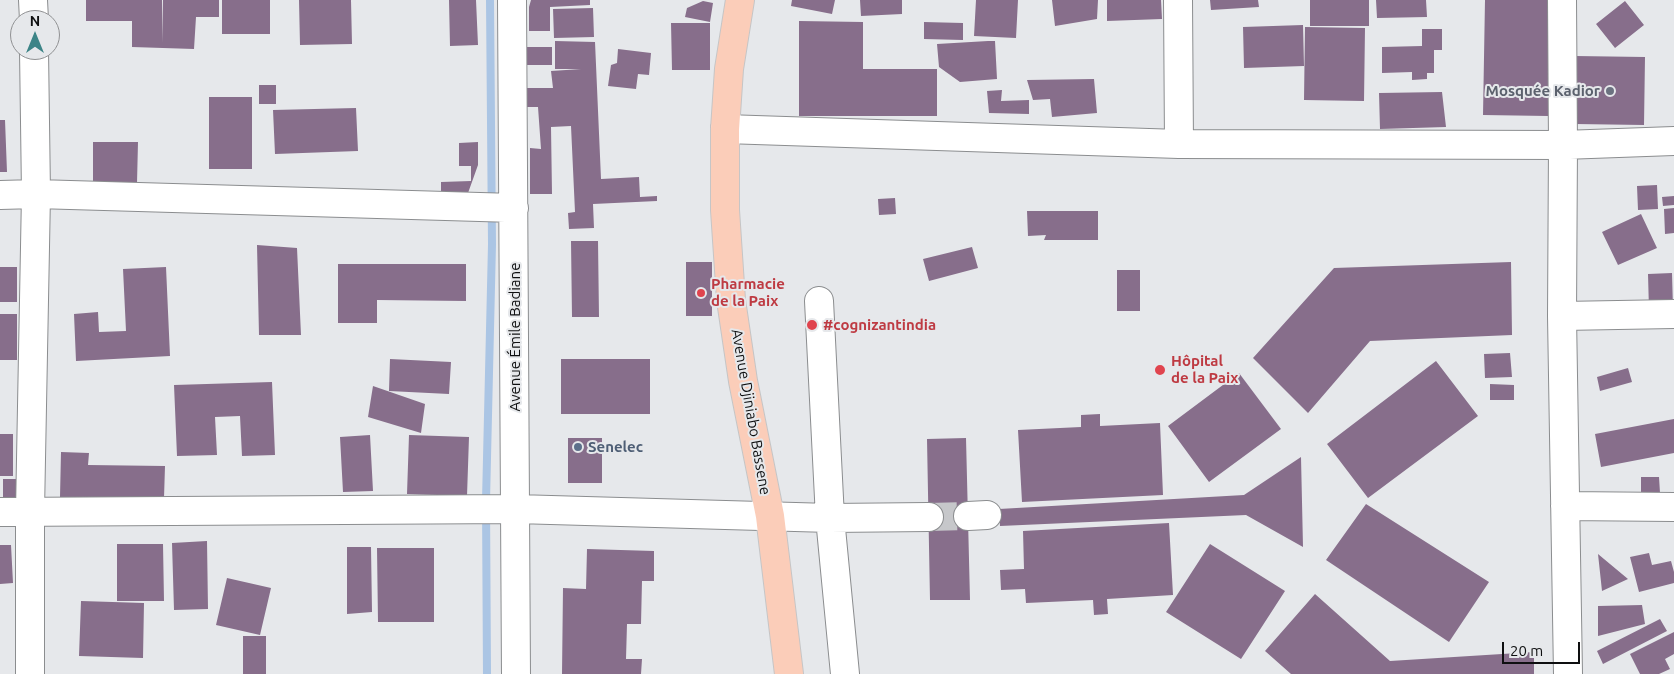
<!DOCTYPE html>
<meta charset="utf-8">
<style>
body{margin:0}
#map{position:relative;width:1674px;height:674px;overflow:hidden;background:#e6e8eb;font-family:Ubuntu,sans-serif}
canvas{display:block}
.north{position:absolute;left:10px;top:10px;width:50px;height:50px;box-sizing:border-box;background:#e6e8eb;border:1px solid #909193;border-radius:50%;rotate:0deg;font-size:14px;font-weight:700;line-height:20px;text-align:center;color:#0e0f10}
.north::after{content:'';display:block;margin:auto;width:18px;height:22px;background:#3c8487;clip-path:polygon(50% 0,100% 100%,50% 72%,0 100%)}
.scale{position:absolute;left:1502px;top:642px;width:78px;height:22px;box-sizing:border-box;border:2px solid #0e0f10;border-top:0;padding-left:6px;font-size:15px;line-height:18px;white-space:nowrap;color:#0e0f10;-webkit-text-stroke:4px #e6e8eb;paint-order:stroke}
</style>
<div id="map">
<canvas width="1674" height="674"></canvas>
<div class="north">N</div>
<div class="scale">20 m</div>
</div>
<script>
const ctx = document.querySelector('canvas').getContext('2d');
ctx.lineJoin = 'round';
const toPath = rows => new Path2D(rows.map(r => 'M' + r).join(''));
function stroke(path, color, width, dash) { ctx.strokeStyle = color; ctx.lineWidth = width; ctx.lineCap = dash ? 'butt' : 'round'; ctx.setLineDash(dash || []); ctx.stroke(path); }
function fill(path, color) { ctx.fillStyle = color; ctx.fill(path, 'evenodd'); }
function label(font, color, halo, rows, align = 'center') {
  ctx.font = font + ' Ubuntu,sans-serif'; ctx.lineWidth = 4; ctx.setLineDash([]); ctx.textBaseline = 'middle'; ctx.strokeStyle = halo; ctx.fillStyle = color; for (const [text, x, y, turn = 0] of rows) {
    ctx.save(); ctx.translate(x, y); ctx.rotate((+turn || 0) * Math.PI / 180); ctx.textAlign = isNaN(turn) ? turn : align; if (halo) ctx.strokeText(text, 0, 0); ctx.fillText(text, 0, 0); ctx.restore();
  }
}
stroke(toPath([
 [487,674,486,501,492,244,490,0]
]), '#abc5e4', 8);
fill(toPath([
 [86,0,162,0,162,43,163,0,219,0,219,17,196,17,194,49,132,47,132,21,86,21],
 [222,0,270,0,270,34,222,34],
 [299,0,351,0,352,44,300,45],
 [449,0,476,0,478,45,450,46],
 [531,0,590,0,590,5,550,7,550,31,529,31,529,7],
 [792,0,835,0,832,14,791,6],
 [860,0,902,0,902,14,861,16],
 [976,0,1018,0,1016,38,974,36],
 [1052,0,1098,0,1097,19,1055,26],
 [1107,0,1161,0,1162,19,1107,21],
 [1210,0,1258,0,1259,7,1211,10],
 [1310,0,1369,0,1369,26,1310,26],
 [1376,0,1426,0,1427,17,1377,18],
 [1485,0,1550,0,1548,116,1483,115],
 [703,1,713,3,710,22,685,17,687,8],
 [1625,1,1644,25,1615,48,1596,24],
 [593,8,594,37,554,38,553,9],
 [799,21,863,22,863,69,937,69,937,116,799,116],
 [924,22,963,23,963,40,924,39],
 [671,23,710,23,710,70,672,70],
 [1303,25,1304,66,1244,68,1243,27],
 [1305,27,1365,28,1364,101,1304,100],
 [1422,29,1442,29,1442,50,1434,50,1434,73,1427,73,1427,79,1412,80,1412,72,1382,73,1382,47,1422,46],
 [555,41,595,42,601,179,639,177,640,197,657,196,657,201,593,204,594,228,569,229,568,213,575,212,571,126,551,127,552,194,530,194,530,148,541,149,538,107,526,107,526,88,553,88,551,71,581,69,555,69],
 [988,41,995,41,997,79,960,82,939,67,937,44],
 [527,47,552,47,552,65,527,65],
 [618,49,651,53,649,75,638,74,636,89,608,86,611,65,617,63],
 [1575,56,1645,57,1644,125,1575,124],
 [1094,79,1097,113,1052,117,1050,99,1033,100,1027,80],
 [259,85,276,85,276,104,259,104],
 [1002,90,1001,101,1029,100,1029,114,989,113,987,91],
 [1442,92,1446,127,1380,129,1379,93],
 [209,97,252,97,252,169,209,169],
 [356,108,358,151,275,154,273,110],
 [0,120,5,120,7,172,0,172],
 [93,142,138,142,137,183,93,182],
 [478,142,478,165,468,193,441,194,441,182,471,181,471,166,459,166,459,143],
 [1657,185,1658,209,1638,210,1637,186],
 [1674,196,1674,205,1663,206,1662,197],
 [895,198,896,214,879,215,878,199],
 [1674,208,1674,233,1665,234,1664,209],
 [1027,211,1098,211,1098,240,1044,240,1046,235,1028,236],
 [1641,214,1657,248,1618,265,1602,232],
 [571,241,598,241,599,317,572,317],
 [257,245,297,248,301,335,259,335],
 [972,247,978,268,929,281,923,259],
 [686,262,712,262,712,316,686,316],
 [1511,262,1512,335,1370,341,1308,413,1253,358,1334,268],
 [338,264,466,264,466,301,377,300,377,323,338,323],
 [0,267,17,267,17,302,0,302],
 [166,267,170,356,76,361,74,314,98,312,99,332,126,331,123,269],
 [1117,270,1140,270,1140,311,1117,311],
 [1672,273,1673,309,1649,310,1648,274],
 [0,314,17,314,17,360,0,360],
 [1510,353,1512,377,1485,378,1484,354],
 [390,359,451,362,449,394,389,391],
 [561,359,650,359,650,414,561,414],
 [1436,361,1478,416,1368,498,1327,444],
 [1628,368,1632,382,1600,391,1597,377],
 [1239,373,1281,429,1209,482,1168,426],
 [272,382,275,455,242,456,240,416,215,417,217,455,177,456,174,385],
 [1490,384,1514,385,1514,400,1490,400],
 [373,386,425,404,421,433,368,417],
 [1100,414,1100,426,1160,423,1163,495,1022,502,1018,430,1081,427,1081,415],
 [1674,419,1674,453,1601,467,1595,434],
 [0,434,13,434,13,476,0,476],
 [370,435,373,491,343,492,340,437],
 [409,435,469,437,467,496,407,494],
 [568,438,602,438,602,483,568,483],
 [966,438,970,600,930,600,927,439],
 [61,452,89,453,88,465,165,466,164,498,60,497],
 [1301,457,1303,547,1246,515,1000,526,999,509,1244,495],
 [1641,477,1659,477,1660,493,1641,494],
 [3,479,22,479,22,497,3,497],
 [1366,504,1489,582,1449,642,1326,560],
 [1169,523,1173,595,1107,599,1108,614,1094,615,1093,600,1026,603,1025,589,1001,590,1000,570,1024,569,1023,531],
 [207,541,208,609,174,610,172,543],
 [117,544,163,544,164,601,117,601],
 [1210,544,1285,591,1241,659,1166,612],
 [0,545,11,545,13,583,0,584],
 [347,547,371,547,372,612,347,614],
 [377,548,434,548,434,622,378,622],
 [587,549,654,551,654,581,642,581,641,624,627,624,626,659,642,659,641,674,562,674,563,588,586,589],
 [1649,553,1652,565,1671,561,1674,572,1674,583,1639,592,1630,557],
 [1598,554,1628,579,1602,591],
 [227,578,271,588,260,635,216,625],
 [1315,594,1390,661,1534,652,1534,674,1291,674,1265,651],
 [81,601,144,603,143,658,79,656],
 [1642,605,1645,624,1598,636,1598,606],
 [1660,619,1667,631,1603,664,1597,651],
 [1674,632,1674,654,1665,659,1670,669,1659,674,1640,674,1630,654],
 [243,636,266,636,266,674,243,674]
]), '#876e8b');
stroke(toPath([
 [929,517,968,516]
]), '#c6c7ca', 28, [28, 14]);
const minor = toPath([
 [33,0,34,20],
 [512,0,516,674],
 [1178,0,1179,144],
 [1562,0,1563,145,1562,316,1568,674],
 [725,129,1179,144,1563,145,1674,141],
 [0,195,36,194,514,208],
 [819,301,830,518,845,674],
 [1562,316,1674,314],
 [1565,506,1674,507],
 [0,512,516,509,830,518,929,517],
 [968,516,987,515],
 [30,674,30,512,36,194,34,50]
]);
const major = toPath([
 [740,0,729,69,725,129,725,210,731,300,743,381,770,516,789,674]
]);
stroke(minor, '#8b8d8f', 30);
stroke(major, '#c5c5c6', 30);
stroke(minor, '#fff', 28);
stroke(major, '#fbcdb9', 28);
for (const [x, y, r, color] of [
 [1610,91,5,"#6b7280"],
 [701,293,5,"#e0444e"],
 [812,325,6,"#e0444e"],
 [1160,370,6,"#e0444e"],
 [578,447,5,"#5c6f8a"]
]) { const dot = new Path2D(); dot.arc(x, y, r, 0, 2 * Math.PI); ctx.fillStyle = color; ctx.fill(dot); stroke(dot, '#e6e8eb', 2); }
label('bold 15px', '#5b616d', '#e6e8eb', [
 ["Mosquée Kadior",1600,91]
], 'right');
label('bold 15px', '#be3a42', '#e6e8eb', [
 ["Pharmacie",711,284],
 ["de la Paix",711,301],
 ["#cognizantindia",823,325],
 ["Hôpital",1171,361],
 ["de la Paix",1171,378]
], 'left');
label('15px', '#0e0f10', '#e6e8eb', [
 ["Avenue Émile Badiane",515,337,-90],
 ["Avenue Djiniabo Bassene",751,412,80]
]);
label('bold 15px', '#4e5e75', '#e6e8eb', [
 ["Senelec",588,447]
], 'left');
</script>
